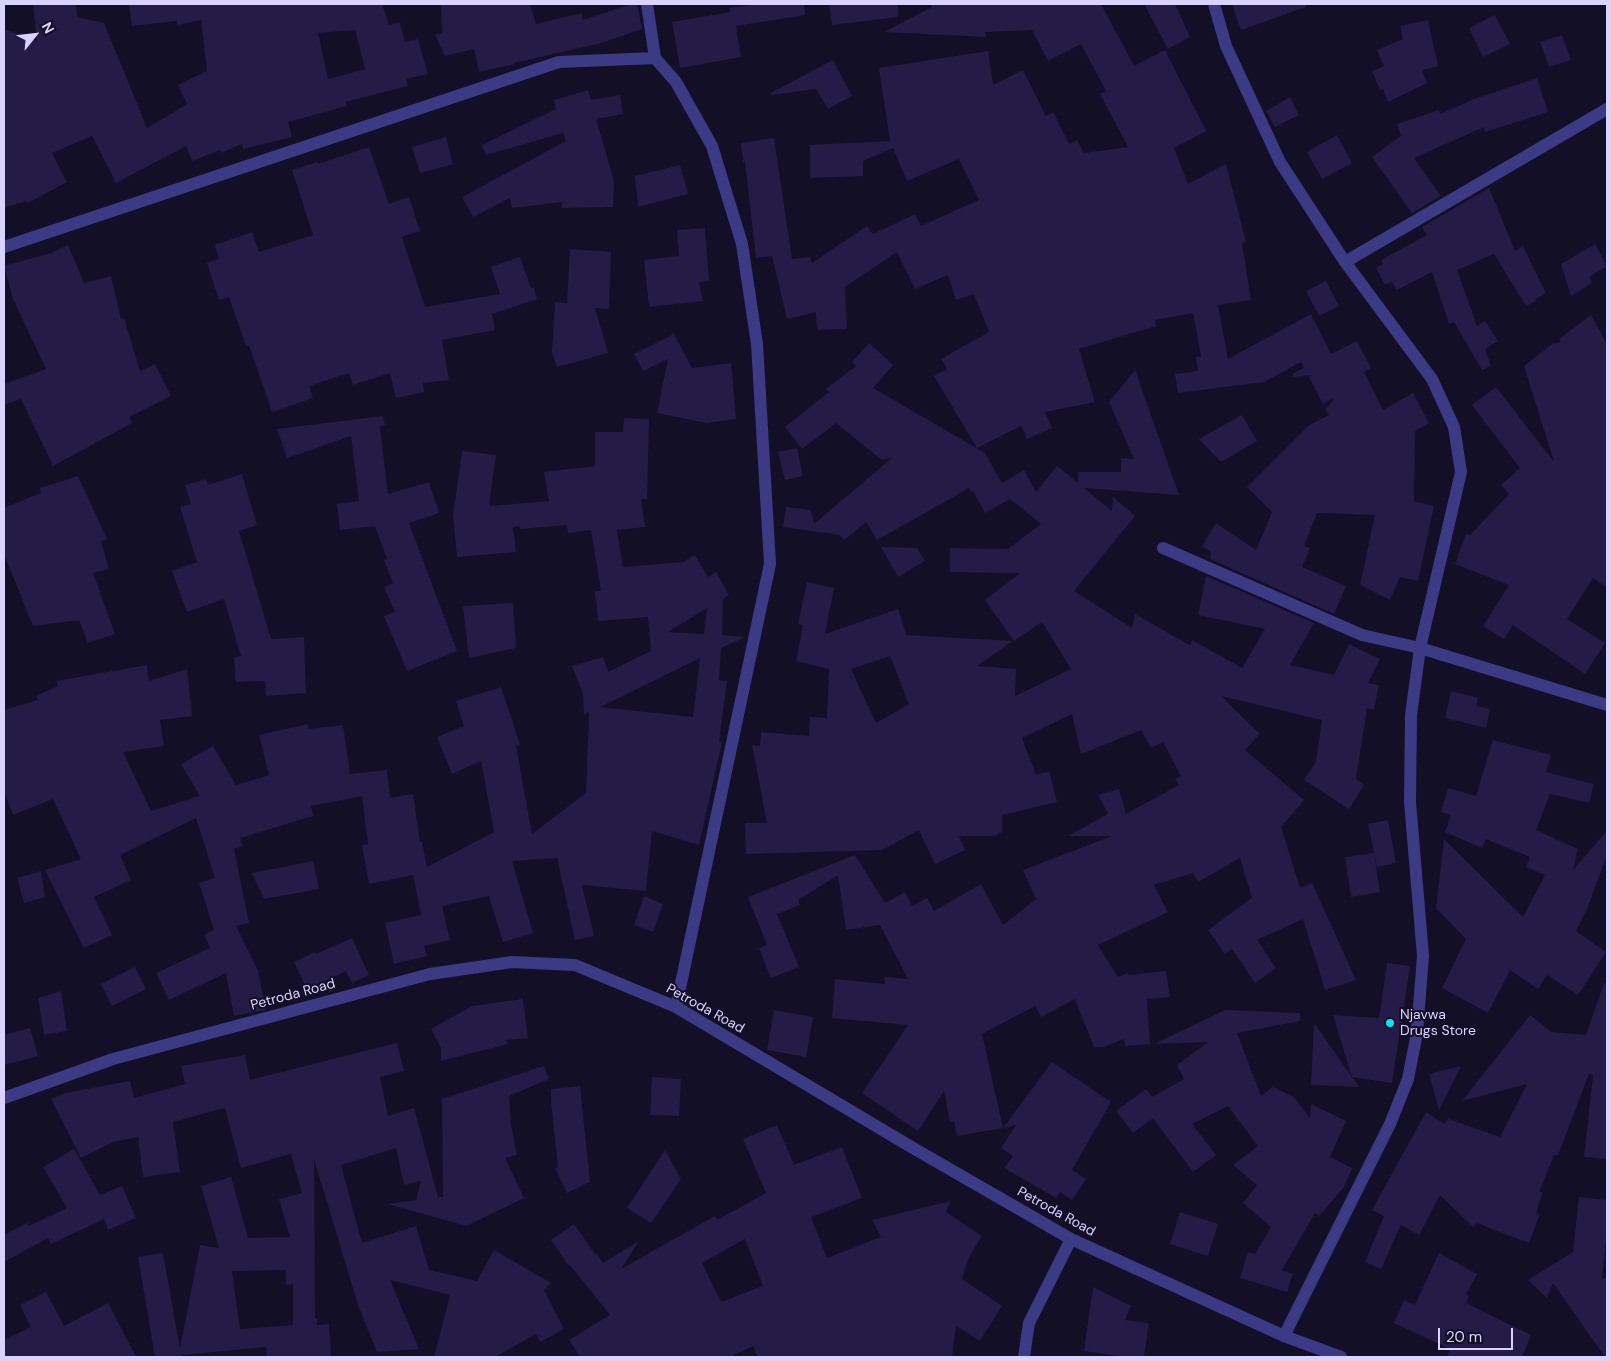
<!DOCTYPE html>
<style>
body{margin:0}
#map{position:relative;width:1611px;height:1361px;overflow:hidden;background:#130f26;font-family:"DM Sans",sans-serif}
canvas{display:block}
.frame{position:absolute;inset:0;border:5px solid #d9d4ff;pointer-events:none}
.north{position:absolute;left:10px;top:10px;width:50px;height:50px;-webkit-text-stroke:4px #130f26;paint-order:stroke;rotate:61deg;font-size:14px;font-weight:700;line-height:20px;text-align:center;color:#d9d4ff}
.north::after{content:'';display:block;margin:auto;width:18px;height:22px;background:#d9d4ff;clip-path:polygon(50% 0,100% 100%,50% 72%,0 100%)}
.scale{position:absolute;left:1438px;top:1328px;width:75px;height:22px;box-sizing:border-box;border:2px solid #d9d4ff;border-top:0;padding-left:6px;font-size:15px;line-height:18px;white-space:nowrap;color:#d9d4ff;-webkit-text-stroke:4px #130f26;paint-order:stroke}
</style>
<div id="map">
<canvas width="1611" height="1361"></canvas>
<div class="frame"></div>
<div class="north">N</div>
<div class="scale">20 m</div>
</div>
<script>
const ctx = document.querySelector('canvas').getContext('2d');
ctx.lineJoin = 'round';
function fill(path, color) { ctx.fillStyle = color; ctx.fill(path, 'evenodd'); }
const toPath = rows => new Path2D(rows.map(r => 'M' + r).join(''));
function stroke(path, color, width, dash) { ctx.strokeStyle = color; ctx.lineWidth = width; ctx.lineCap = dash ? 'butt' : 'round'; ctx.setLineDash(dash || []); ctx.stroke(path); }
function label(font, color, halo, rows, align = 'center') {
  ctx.font = font + ' "DM Sans",sans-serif'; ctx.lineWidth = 4; ctx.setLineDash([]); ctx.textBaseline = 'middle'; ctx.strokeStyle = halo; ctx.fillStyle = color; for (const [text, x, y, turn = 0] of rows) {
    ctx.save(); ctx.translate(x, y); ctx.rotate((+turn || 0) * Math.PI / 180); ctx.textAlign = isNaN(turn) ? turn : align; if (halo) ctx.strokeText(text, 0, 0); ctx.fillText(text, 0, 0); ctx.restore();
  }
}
fill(toPath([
 [33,4,76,4,77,17,104,23,147,128,187,104,178,85,207,71,201,20,177,25,177,21,132,26,129,4,382,4,389,25,400,22,405,42,418,39,428,74,406,79,408,86,345,102,347,106,288,122,292,137,243,149,242,144,221,153,220,150,192,161,186,146,116,183,92,136,52,153,67,182,28,203,26,201,4,208,4,29,37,41],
 [355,30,365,69,328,79,318,33],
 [441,4,530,4,536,24,582,13,583,20,631,4,637,4,642,29,601,43,514,63,515,64,479,72,474,49,445,56,435,35,442,33],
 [757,4,804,4,805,15,736,26,741,57,680,68,672,22,730,12,729,8],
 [829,4,898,4,898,17,832,25],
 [931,4,1101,4,1134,66,1165,50,1206,131,1174,148,1188,184,1226,164,1246,242,1242,243,1251,300,1218,305,1228,359,1311,314,1331,354,1357,341,1371,368,1364,372,1383,410,1413,393,1429,423,1415,431,1414,501,1434,506,1418,581,1400,577,1390,600,1360,585,1375,515,1317,513,1304,546,1310,548,1302,567,1346,586,1334,614,1210,559,1211,552,1202,546,1216,523,1256,550,1272,512,1247,487,1309,425,1329,415,1325,409,1333,401,1332,399,1323,404,1309,377,1312,375,1293,377,1292,374,1304,368,1301,362,1264,382,1178,393,1175,374,1198,371,1196,357,1201,356,1193,313,1155,320,1156,326,1079,349,1095,402,1045,412,1052,428,1027,439,1021,426,977,448,934,376,947,369,941,359,989,332,974,294,956,300,948,275,915,289,897,252,845,287,847,329,817,330,816,312,787,319,772,256,756,258,745,161,743,162,741,143,774,138,792,259,810,257,812,263,867,226,873,234,915,214,921,226,979,200,959,159,907,181,893,148,863,161,863,176,810,178,810,145,890,141,879,68,988,51,993,85,1023,70,1046,116,1053,112,1069,144,1077,140,1084,153,1128,147,1100,94,1106,91,1081,44,1048,61,1032,30,985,32,986,37,884,32,932,7],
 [1144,4,1175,4,1190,37,1168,49],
 [1232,4,1306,4,1306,7,1241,30],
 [1495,15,1510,44,1483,57,1469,28],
 [1428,20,1438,66,1422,70,1427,83,1388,102,1383,89,1380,90,1372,71,1384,66,1377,50,1403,39,1400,26],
 [1562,35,1571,60,1549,67,1540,42],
 [833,60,852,96,828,109,816,89,772,95,771,93],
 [1537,78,1548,112,1485,132,1484,127,1414,158,1441,196,1412,213,1372,157,1401,136,1397,124,1439,110,1440,114,1474,99],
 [588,90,591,100,620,95,623,114,596,119,614,181,613,207,562,208,562,202,512,208,510,198,473,217,462,197,566,141,563,133,486,155,482,145,556,109,554,100],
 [1290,97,1299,115,1275,127,1266,111],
 [1337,135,1352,163,1322,179,1307,152],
 [446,137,453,164,420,173,412,147],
 [369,147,389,204,409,197,420,231,402,237,425,307,500,294,491,267,520,257,531,288,534,288,537,299,492,314,495,330,442,340,449,380,423,383,424,392,396,398,390,373,353,385,349,373,309,386,313,398,272,412,249,345,246,346,229,297,219,300,207,263,219,259,215,245,252,232,259,252,313,235,292,170,317,162,318,164],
 [680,165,688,194,638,207,635,176],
 [1489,188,1515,251,1523,246,1546,293,1536,299,1536,301,1526,306,1494,254,1457,270,1477,326,1485,321,1498,341,1485,349,1491,366,1482,370,1454,322,1449,324,1432,272,1397,290,1392,282,1385,285,1376,268,1383,264,1381,260,1427,235,1422,227],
 [705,228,709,281,699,282,703,301,649,307,644,260,679,256,677,230],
 [1595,244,1607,266,1589,277,1592,283,1571,296,1561,264],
 [68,245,84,283,111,276,121,319,124,318,140,371,155,364,171,396,129,417,132,423,53,466,21,399,4,405,4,384,46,369,13,299,4,266,51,253],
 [570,249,611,252,609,309,595,308,608,353,557,367,552,352,555,302,567,303],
 [1326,281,1339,306,1319,316,1306,291],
 [1591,315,1607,344,1607,588,1593,578,1567,619,1605,643,1585,674,1513,625,1504,639,1483,626,1509,585,1455,564,1466,534,1470,535,1509,494,1501,485,1520,468,1472,405,1496,387,1554,462,1524,366,1552,344,1561,342,1559,339],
 [673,332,692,368,731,363,736,419,706,423,657,413,668,359,643,371,634,354,672,335],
 [869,343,893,365,873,388,985,453,1002,483,1024,470,1036,492,1057,466,1078,483,1078,472,1121,472,1121,458,1134,459,1109,402,1135,370,1179,495,1084,488,1112,511,1113,497,1135,516,1074,591,1132,628,1135,614,1191,646,1192,640,1242,668,1265,629,1198,615,1206,576,1314,623,1290,665,1334,675,1349,644,1380,659,1368,683,1379,685,1374,710,1367,708,1356,779,1364,785,1349,809,1304,780,1316,762,1322,720,1221,696,1260,734,1245,750,1304,800,1281,827,1300,888,1312,883,1356,980,1325,990,1303,919,1257,940,1276,968,1255,983,1232,949,1225,954,1208,930,1252,898,1240,858,1198,882,1193,873,1154,885,1168,912,1098,945,1118,977,1128,973,1129,975,1166,971,1170,997,1147,999,1150,1044,1125,1046,1124,1039,1103,1047,1094,1047,1075,999,1041,1017,1035,1006,982,1034,1003,1128,957,1136,954,1121,950,1122,944,1091,918,1131,862,1093,908,1025,832,1018,835,979,885,984,885,977,908,979,880,925,846,930,838,875,798,900,800,905,777,914,799,967,771,978,759,948,767,945,748,897,855,855,885,903,905,892,912,906,927,898,934,911,981,884,1003,925,1036,899,1023,870,1112,836,1068,836,1108,814,1098,795,1119,789,1126,814,1179,785,1175,779,1181,776,1163,742,1151,748,1141,730,1081,754,1072,714,1022,738,1036,775,1049,771,1057,802,1002,815,1002,832,994,836,959,836,965,850,935,864,919,830,882,850,746,854,745,823,767,823,752,745,760,746,761,732,809,736,810,717,827,718,829,669,796,661,803,625,798,624,807,582,834,588,825,634,898,609,906,635,1013,641,977,666,1016,669,1015,696,1071,669,1042,622,1014,641,985,600,1020,573,950,572,950,548,1008,549,1041,524,1010,499,985,513,973,491,971,492,969,488,877,540,866,522,844,540,840,535,783,527,786,507,811,510,814,524,893,457,882,460,836,423,802,449,785,427,829,392,826,389,856,366,852,362],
 [890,656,909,704,876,723,851,669],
 [1242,415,1257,441,1221,462,1199,439],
 [383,416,385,425,380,427,388,494,429,482,439,513,409,523,457,651,407,671,384,616,395,612,384,587,393,583,384,560,387,559,375,526,340,530,337,504,359,501,351,436,287,458,277,429],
 [624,418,649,419,647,499,641,499,645,527,617,530,623,567,683,562,695,555,708,577,716,572,729,595,723,599,722,635,745,637,721,648,719,680,727,681,719,741,722,742,699,845,652,831,646,891,582,885,594,936,575,940,557,858,512,861,533,933,503,942,489,896,442,906,450,940,424,946,427,956,394,964,385,923,421,915,413,875,369,884,362,845,368,844,362,796,311,806,313,816,240,838,243,846,234,849,249,923,236,926,258,971,266,1010,234,1016,226,973,169,1000,156,973,210,948,204,935,214,930,199,883,215,878,196,818,120,855,131,880,94,897,112,935,84,948,45,870,81,859,53,799,13,815,4,791,4,710,38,700,36,696,58,686,56,681,147,665,149,681,187,669,192,716,160,720,164,746,123,752,151,811,200,796,181,764,213,746,236,785,269,775,259,735,308,724,308,729,343,725,350,774,387,770,390,798,413,794,420,842,422,842,427,867,494,832,481,761,452,774,437,737,464,726,456,701,501,687,520,745,516,746,532,834,586,793,589,712,584,715,583,694,572,666,603,657,608,672,651,651,648,617,598,621,595,591,601,591,591,530,568,533,567,525,520,529,519,526,513,527,516,552,457,557,453,516,462,451,496,455,489,506,549,501,544,472,595,466,595,432,623,432],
 [707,608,704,634,668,632],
 [700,658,693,717,600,707],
 [797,448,803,476,785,480,778,452],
 [242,474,257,525,239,531,271,639,304,637,306,693,266,696,265,681,236,682,234,657,241,656,224,599,187,612,172,571,197,562,180,507,191,504,185,485,206,479,208,485],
 [78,476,107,539,101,541,109,569,93,573,115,634,88,643,79,620,33,626,4,554,4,508,41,493,40,488],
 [881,547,917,548,925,561,898,577],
 [513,603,516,648,469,658,463,606],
 [1451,691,1478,698,1476,706,1490,709,1486,728,1445,718],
 [1493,740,1551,755,1546,772,1594,784,1589,803,1550,794,1536,830,1578,849,1573,870,1607,831,1607,855,1587,909,1576,931,1606,952,1578,995,1547,975,1538,989,1510,970,1488,1013,1442,988,1466,939,1436,908,1444,839,1523,917,1545,875,1526,867,1530,857,1486,839,1482,848,1445,832,1451,815,1441,812,1448,788,1476,796],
 [1388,820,1396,863,1377,867,1368,824],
 [1374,853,1380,892,1351,897,1345,857],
 [313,861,319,889,264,899,252,873],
 [41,871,45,897,24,903,17,878],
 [644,896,663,904,653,932,634,925],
 [352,938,369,975,352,983,346,971,307,990,294,962,315,952,316,954],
 [1387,963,1410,966,1392,1083,1352,1077,1333,1015,1379,1018],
 [135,967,146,989,112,1006,101,984],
 [1604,983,1607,984,1607,1159,1584,1157,1593,1075,1589,1074,1558,1155,1554,1155,1539,1192,1543,1192,1536,1213,1540,1214,1529,1243,1477,1223,1473,1227,1440,1195,1419,1235,1401,1225,1381,1269,1365,1262,1384,1216,1372,1210,1426,1112,1444,1124,1448,1119,1500,1137,1527,1084,1462,1101,1530,1015,1552,1032,1586,1035],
 [61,991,67,1031,44,1035,38,998],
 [523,999,528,1038,506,1040,508,1044,441,1061,441,1048,431,1029,472,1006],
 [774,1010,813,1017,806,1057,767,1050],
 [1225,1010,1300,1013,1300,1021,1237,1033,1261,1096,1273,1087,1294,1097,1310,1118,1311,1104,1346,1121,1330,1157,1352,1168,1344,1187,1319,1216,1315,1213,1282,1270,1293,1274,1287,1292,1240,1278,1248,1252,1255,1254,1271,1227,1243,1203,1257,1185,1233,1165,1258,1146,1228,1106,1192,1124,1216,1155,1193,1172,1153,1118,1133,1133,1116,1111,1146,1089,1152,1097,1184,1079,1177,1065,1208,1042,1154,1044],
 [1314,1023,1359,1087,1311,1085],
 [30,1028,38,1056,4,1065,4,1035],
 [397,1043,404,1071,380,1077,388,1116,414,1108,438,1197,443,1197,442,1099,544,1066,549,1079,509,1096,511,1125,517,1155,505,1158,524,1198,466,1226,388,1204,416,1200,421,1181,404,1185,396,1148,341,1165,362,1243,416,1226,429,1270,477,1281,494,1250,551,1283,544,1290,564,1329,540,1342,536,1334,495,1357,434,1357,450,1295,390,1280,419,1349,377,1352,358,1305,314,1159,315,1319,317,1319,317,1325,329,1324,331,1356,267,1357,266,1347,182,1355,182,1357,155,1357,138,1257,163,1253,180,1349,200,1245,219,1248,201,1186,231,1177,248,1238,290,1237,279,1199,302,1193,291,1154,241,1168,225,1108,173,1122,180,1172,143,1177,138,1137,113,1142,81,1158,51,1099,65,1093,130,1081,134,1098,185,1084,181,1066,245,1055,250,1080],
 [286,1270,286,1285,293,1284,293,1325,240,1329,232,1271],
 [1052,1062,1111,1102,1072,1170,1086,1179,1072,1200,1060,1192,1056,1198,1004,1168,1013,1156,1001,1148,1016,1125,1003,1128],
 [1461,1066,1439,1110,1429,1074],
 [652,1077,681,1079,679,1116,650,1115],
 [580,1086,590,1182,567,1193,555,1168,558,1167,551,1102,551,1089],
 [777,1125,794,1165,842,1147,862,1198,811,1217,827,1258,881,1237,872,1220,951,1201,946,1212,982,1236,969,1257,962,1279,1002,1306,980,1341,956,1326,952,1357,758,1357,753,1346,730,1357,580,1357,569,1340,610,1315,570,1265,569,1266,551,1240,574,1224,595,1254,596,1253,603,1263,639,1241,621,1269,715,1216,717,1220,766,1193,743,1139],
 [745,1239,763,1286,721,1302,702,1263],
 [74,1149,100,1195,122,1186,136,1218,108,1230,104,1219,51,1244,48,1238,4,1262,4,1235,27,1223,29,1226,67,1208,43,1167],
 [665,1150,681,1179,651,1223,627,1208],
 [1579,1197,1607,1200,1607,1228,1602,1279,1607,1277,1607,1357,1605,1357,1553,1283,1547,1298,1528,1280,1573,1252],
 [1180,1212,1218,1224,1208,1256,1170,1244],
 [1439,1253,1477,1274,1466,1295,1469,1296,1466,1303,1531,1335,1522,1357,1447,1357,1450,1349,1394,1323,1404,1300,1415,1305],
 [1093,1287,1131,1306,1125,1320,1149,1323,1144,1357,1126,1357,1084,1351],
 [46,1292,64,1326,108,1303,136,1357,4,1357,4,1340,31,1327,20,1305]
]), '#241b47');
stroke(toPath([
 [647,4,655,58],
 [1214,4,1226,46,1280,162,1345,262,1432,379,1454,427,1461,472,1420,648,1411,715,1410,802,1423,956,1417,1033,1408,1079,1390,1124,1284,1336],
 [4,247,559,62,655,58,676,82,712,146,742,244,757,344,770,564,676,1007],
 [1345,262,1607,109],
 [1163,548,1362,635,1420,648,1607,705],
 [4,1098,113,1059,430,974,512,962,575,965,676,1007,913,1148,1071,1239,1284,1336,1341,1357],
 [1024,1357,1029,1323,1071,1239]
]), '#3d3a85', 12);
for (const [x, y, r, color] of [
 [1390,1023,5,"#00e5ff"]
]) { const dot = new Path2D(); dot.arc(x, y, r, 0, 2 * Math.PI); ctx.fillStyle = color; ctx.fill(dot); stroke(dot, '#130f26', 2); }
label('14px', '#d9d4ff', '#130f26', [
 ["Petroda Road",293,995,-15],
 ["Petroda Road",705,1009,29],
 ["Petroda Road",1056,1212,29]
]);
label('14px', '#d9d4ff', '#130f26', [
 ["Njavwa",1400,1015],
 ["Drugs Store",1400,1031]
], 'left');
</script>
